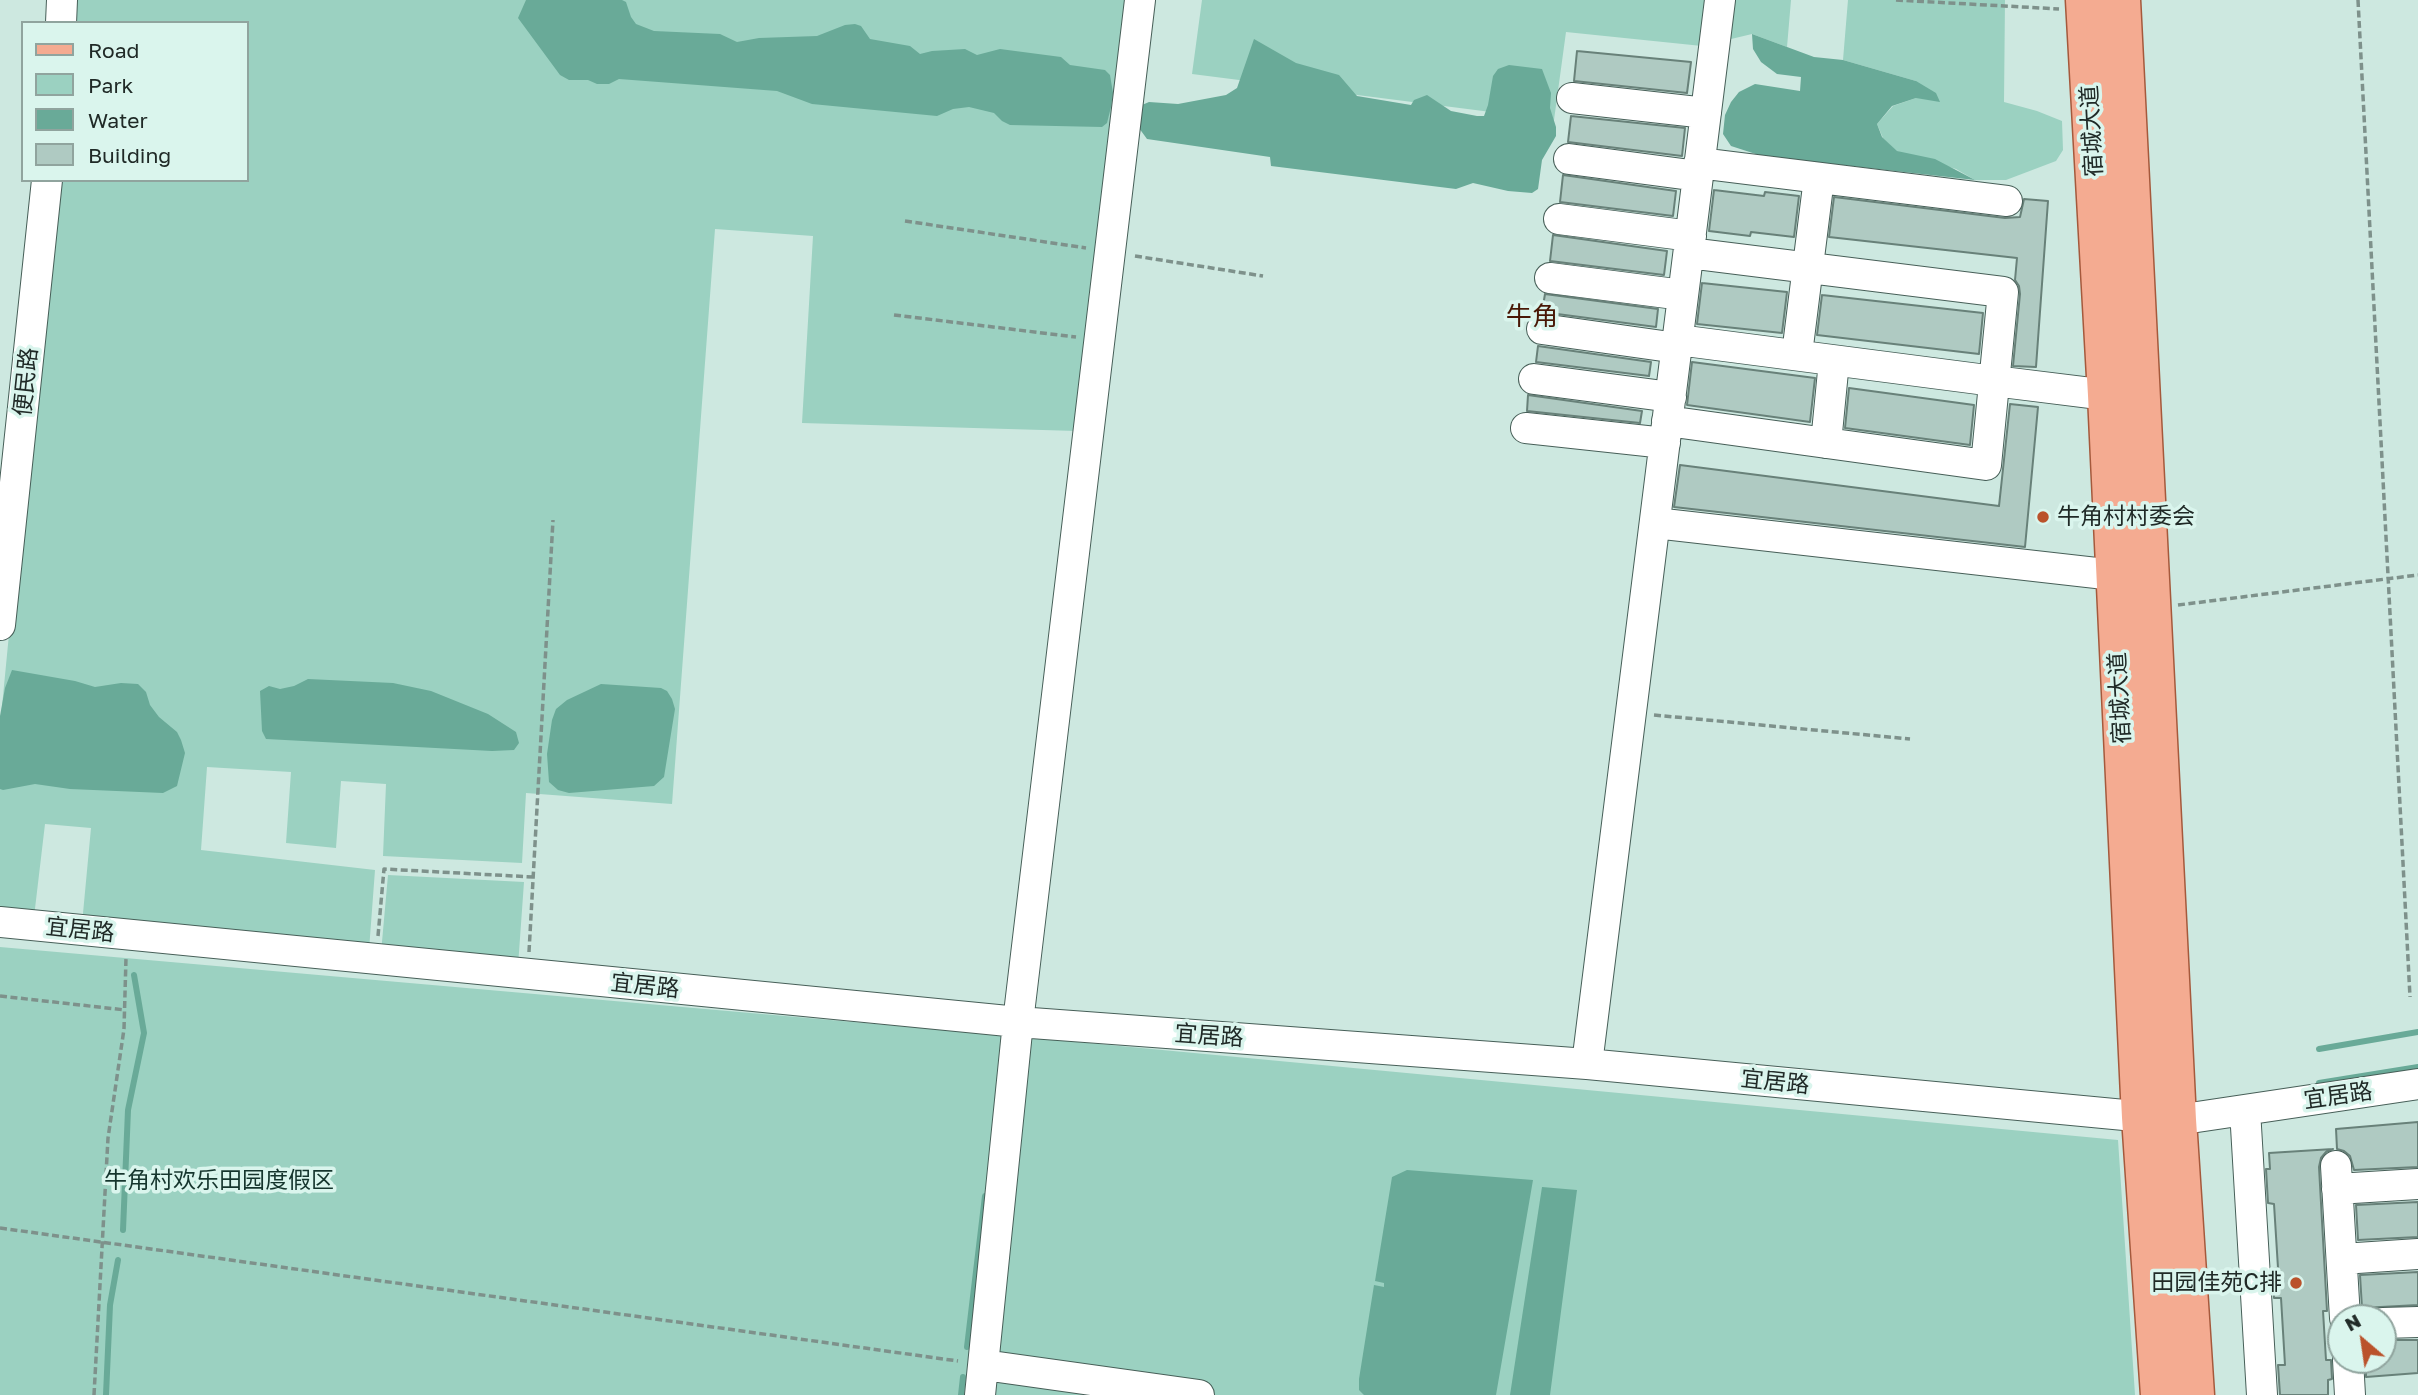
<!DOCTYPE html>
<meta charset="utf-8">
<style>
body{margin:0}
#map{position:relative;width:2418px;height:1395px;overflow:hidden;background:#cde8e0;font-family:"Golos Text",sans-serif}
canvas{display:block}
.legend{position:absolute;left:21px;top:21px;width:228px;height:161px;box-sizing:border-box;background:#daf5ed;border:2px solid #90a49e;margin:0;padding:9px 12px;list-style:none;font-size:21px;color:#202a27}
.legend li{display:flex;align-items:center;gap:14px;height:35px}
.legend b{width:35px;border:2px solid #90a49e}
.north{position:absolute;left:2327px;top:1304px;width:70px;height:70px;box-sizing:border-box;background:#daf5ed;border:2px solid #90a49e;border-radius:50%;rotate:331deg;font-size:19px;font-weight:700;line-height:28px;text-align:center;color:#202a27}
.north::after{content:'';display:block;margin:auto;width:24px;height:32px;background:#ba522b;clip-path:polygon(50% 0,100% 100%,50% 72%,0 100%)}
</style>
<div id="map">
<canvas width="2418" height="1395"></canvas>
<ul class="legend">
<li><b style="height:9px;background:#f4ab91"></b>Road</li>
<li><b style="height:19px;background:#9bd1c1"></b>Park</li>
<li><b style="height:19px;background:#69aa98"></b>Water</li>
<li><b style="height:19px;background:#afcac2"></b>Building</li>
</ul>
<div class="north">N</div>
</div>
<script>
const ctx = document.querySelector('canvas').getContext('2d');
ctx.lineJoin = 'round';
function fill(path, color) { ctx.fillStyle = color; ctx.fill(path, 'evenodd'); }
const toPath = rows => new Path2D(rows.map(r => 'M' + r).join(''));
function stroke(path, color, width, dash) { ctx.strokeStyle = color; ctx.lineWidth = width; ctx.lineCap = dash ? 'butt' : 'round'; ctx.setLineDash(dash || []); ctx.stroke(path); }
function label(font, color, halo, rows, align = 'center') {
  ctx.font = font + ' "Golos Text","Noto Sans SC",sans-serif'; ctx.lineWidth = 7; ctx.setLineDash([]); ctx.textBaseline = 'middle'; ctx.strokeStyle = halo; ctx.fillStyle = color; for (const [text, x, y, turn = 0] of rows) {
    ctx.save(); ctx.translate(x, y); ctx.rotate((+turn || 0) * Math.PI / 180); ctx.textAlign = isNaN(turn) ? turn : align; if (halo) ctx.strokeText(text, 0, 0); ctx.fillText(text, 0, 0); ctx.restore();
  }
}
fill(toPath([
 [70,0,1129,0,1077,431,802,423,813,236,715,229,672,804,526,793,522,863,383,856,386,784,341,781,336,848,286,843,291,772,207,767,201,850,375,870,369,950,82,924,91,828,45,824,34,917,0,913,0,727,53,180,247,180,247,23,68,23],
 [1202,0,1791,0,1787,47,1752,34,1702,46,1566,32,1554,120,1192,74],
 [1848,0,2005,0,2004,102,2037,111,2062,121,2063,150,2056,161,2006,180,1975,180,1956,169,1896,151,1883,138,1877,124,1893,106,1916,98,1916,81,1843,60],
 [388,875,524,882,518,966,381,953],
 [0,947,1035,1038,2118,1140,2135,1395,0,1395]
]), '#9bd1c1');
fill(toPath([
 [526,0,622,0,626,2,631,17,636,24,654,31,720,34,737,42,759,38,817,36,845,25,855,24,861,26,870,39,910,46,920,54,932,51,965,49,977,55,1000,49,1061,57,1070,65,1105,70,1110,75,1113,93,1111,107,1107,123,1102,127,1010,125,1002,121,994,113,969,107,953,109,937,116,812,104,777,91,619,79,609,84,597,84,588,80,569,80,560,75,518,18],
 [1752,34,1814,57,1843,60,1916,81,1936,93,1940,102,1916,98,1892,106,1877,124,1882,137,1897,151,1935,159,1975,180,1762,156,1731,146,1723,134,1725,115,1731,102,1739,92,1755,84,1800,91,1801,77,1777,74,1761,62,1753,49],
 [1254,39,1296,63,1339,75,1357,96,1411,105,1414,100,1427,95,1451,111,1477,116,1484,116,1488,105,1493,76,1498,69,1509,65,1542,69,1551,93,1550,108,1556,127,1556,136,1542,160,1538,189,1532,193,1508,191,1473,183,1456,189,1271,166,1270,157,1147,139,1139,128,1142,105,1149,102,1178,104,1226,95,1237,88],
 [12,670,75,681,95,687,121,683,138,684,146,692,150,705,159,717,177,732,181,740,185,753,177,786,163,793,70,789,35,784,3,790,0,789,0,716,5,688],
 [308,679,393,683,431,691,488,714,516,732,519,743,514,750,492,751,266,739,262,731,260,691,269,686,280,689,294,686],
 [601,684,661,688,667,691,672,699,675,709,664,777,654,786,569,793,558,790,549,782,547,754,552,720,556,709,567,700],
 [1407,1170,1533,1180,1496,1395,1364,1395,1359,1390,1359,1379,1374,1285,1384,1287,1384,1283,1375,1281,1392,1177],
 [1542,1187,1577,1190,1550,1395,1510,1395]
]), '#69aa98');
stroke(toPath([
 [2319,1049,2418,1032],
 [2319,1083,2418,1067],
 [123,1230,128,1110,144,1033,134,975],
 [967,1347,985,1196],
 [106,1395,110,1305,118,1260],
 [961,1395,963,1377]
]), '#69aa98', 6);
const building = toPath([
 [1577,51,1691,62,1687,93,1574,81,1577,51],
 [1571,116,1685,128,1682,156,1568,142,1571,116],
 [1563,175,1676,191,1673,216,1560,202,1563,175],
 [1714,190,1764,196,1765,192,1799,196,1794,237,1751,232,1750,236,1709,231,1714,190],
 [1834,197,2005,218,2020,217,2024,199,2048,201,2036,367,2013,366,2020,294,2019,286,2015,280,2017,258,1829,237,1834,197],
 [1553,235,1667,251,1664,275,1550,261,1553,235],
 [1702,283,1787,292,1782,333,1697,324,1702,283],
 [1545,294,1658,309,1656,327,1542,312,1545,294],
 [1822,295,1983,313,1979,354,1817,335,1822,295],
 [1538,346,1651,362,1649,376,1536,362,1538,346],
 [1692,362,1815,378,1810,422,1687,405,1692,362],
 [1849,388,1974,405,1970,445,1845,428,1849,388],
 [1528,395,1642,411,1640,423,1527,411,1528,395],
 [2010,404,2038,407,2025,547,1674,507,1680,465,1999,506,2010,404],
 [2418,1122,2418,1167,2354,1170,2350,1156,2344,1151,2337,1149,2336,1129,2418,1122],
 [2333,1149,2326,1152,2321,1158,2319,1167,2327,1311,2323,1311,2326,1360,2331,1360,2332,1379,2328,1380,2328,1395,2280,1395,2278,1365,2285,1365,2281,1298,2274,1298,2272,1269,2278,1268,2274,1204,2268,1203,2266,1169,2270,1169,2269,1153,2333,1149],
 [2418,1202,2418,1237,2358,1240,2356,1205,2418,1202],
 [2418,1272,2418,1305,2362,1308,2360,1275,2418,1272],
 [2383,1340,2418,1340,2418,1373,2366,1377,2366,1360,2383,1360,2383,1340]
]);
fill(building, '#afcac2');
stroke(building, '#688179', 2);
const minor = toPath([
 [61,23,62,0],
 [1572,98,1706,113],
 [1569,159,1698,176],
 [1699,163,2007,201],
 [1559,219,1691,236],
 [1550,278,1683,295],
 [1542,329,1677,348],
 [1678,340,1994,381,2107,395,2129,395],
 [1797,354,1819,178],
 [1534,379,1671,397],
 [1667,421,1986,465,2003,292,1689,253],
 [1526,428,1665,443],
 [1826,443,1834,361],
 [1655,523,2114,575],
 [0,625,47,180],
 [0,922,1018,1022,1587,1064,2177,1120,2418,1084],
 [1587,1064,1720,0],
 [2245,1110,2262,1395],
 [2336,1166,2345,1318],
 [2337,1189,2418,1184],
 [2342,1259,2418,1254],
 [2383,1323,2418,1322],
 [2348,1360,2350,1395],
 [984,1365,1199,1395],
 [980,1395,1018,1022,1140,0]
]);
const major = toPath([
 [2085,0,2107,395,2141,1117,2160,1395],
 [2121,0,2177,1120,2195,1395]
]);
stroke(minor, '#475f58', 32);
stroke(major, '#a5593c', 41);
stroke(toPath([
 [1896,0,2059,9],
 [2358,0,2410,997],
 [905,221,1086,248],
 [1135,256,1263,276],
 [894,315,1076,337],
 [2178,605,2418,575],
 [1654,715,1910,739],
 [378,936,384,869,533,877],
 [529,952,553,520],
 [0,996,125,1010],
 [0,1228,958,1361],
 [94,1395,108,1138,124,1029,126,958]
]), '#7e918b', 3.5, [7, 3.5]);
stroke(minor, '#fff', 30);
stroke(major, '#f4ab91', 38);
for (const [x, y, r, color] of [
 [2043,517,7,"#ba522b"],
 [2296,1283,7,"#ba522b"]
]) { const dot = new Path2D(); dot.arc(x, y, r, 0, 2 * Math.PI); ctx.fillStyle = color; ctx.fill(dot); stroke(dot, '#daf5ed', 2.5); }
label('23px', '#202a27', '#daf5ed', [
 ["宿城大道",2092,131,-93],
 ["便民路",26,382,-84],
 ["宿城大道",2120,698,-93],
 ["宜居路",80,930,6],
 ["宜居路",645,986,6],
 ["宜居路",1209,1036,4],
 ["宜居路",1775,1082,6],
 ["宜居路",2338,1096,-8]
]);
label('23px', '#202a27', '#daf5ed', [
 ["牛角村村委会",2057,517],
 ["田园佳苑C排",2282,1283,"right"]
], 'left');
label('23px', '#15352d', '#daf5ed', [
 ["牛角村欢乐田园度假区",219,1181]
]);
label('26px', '#491806', '#daf5ed', [
 ["牛角",1532,317]
]);
</script>
